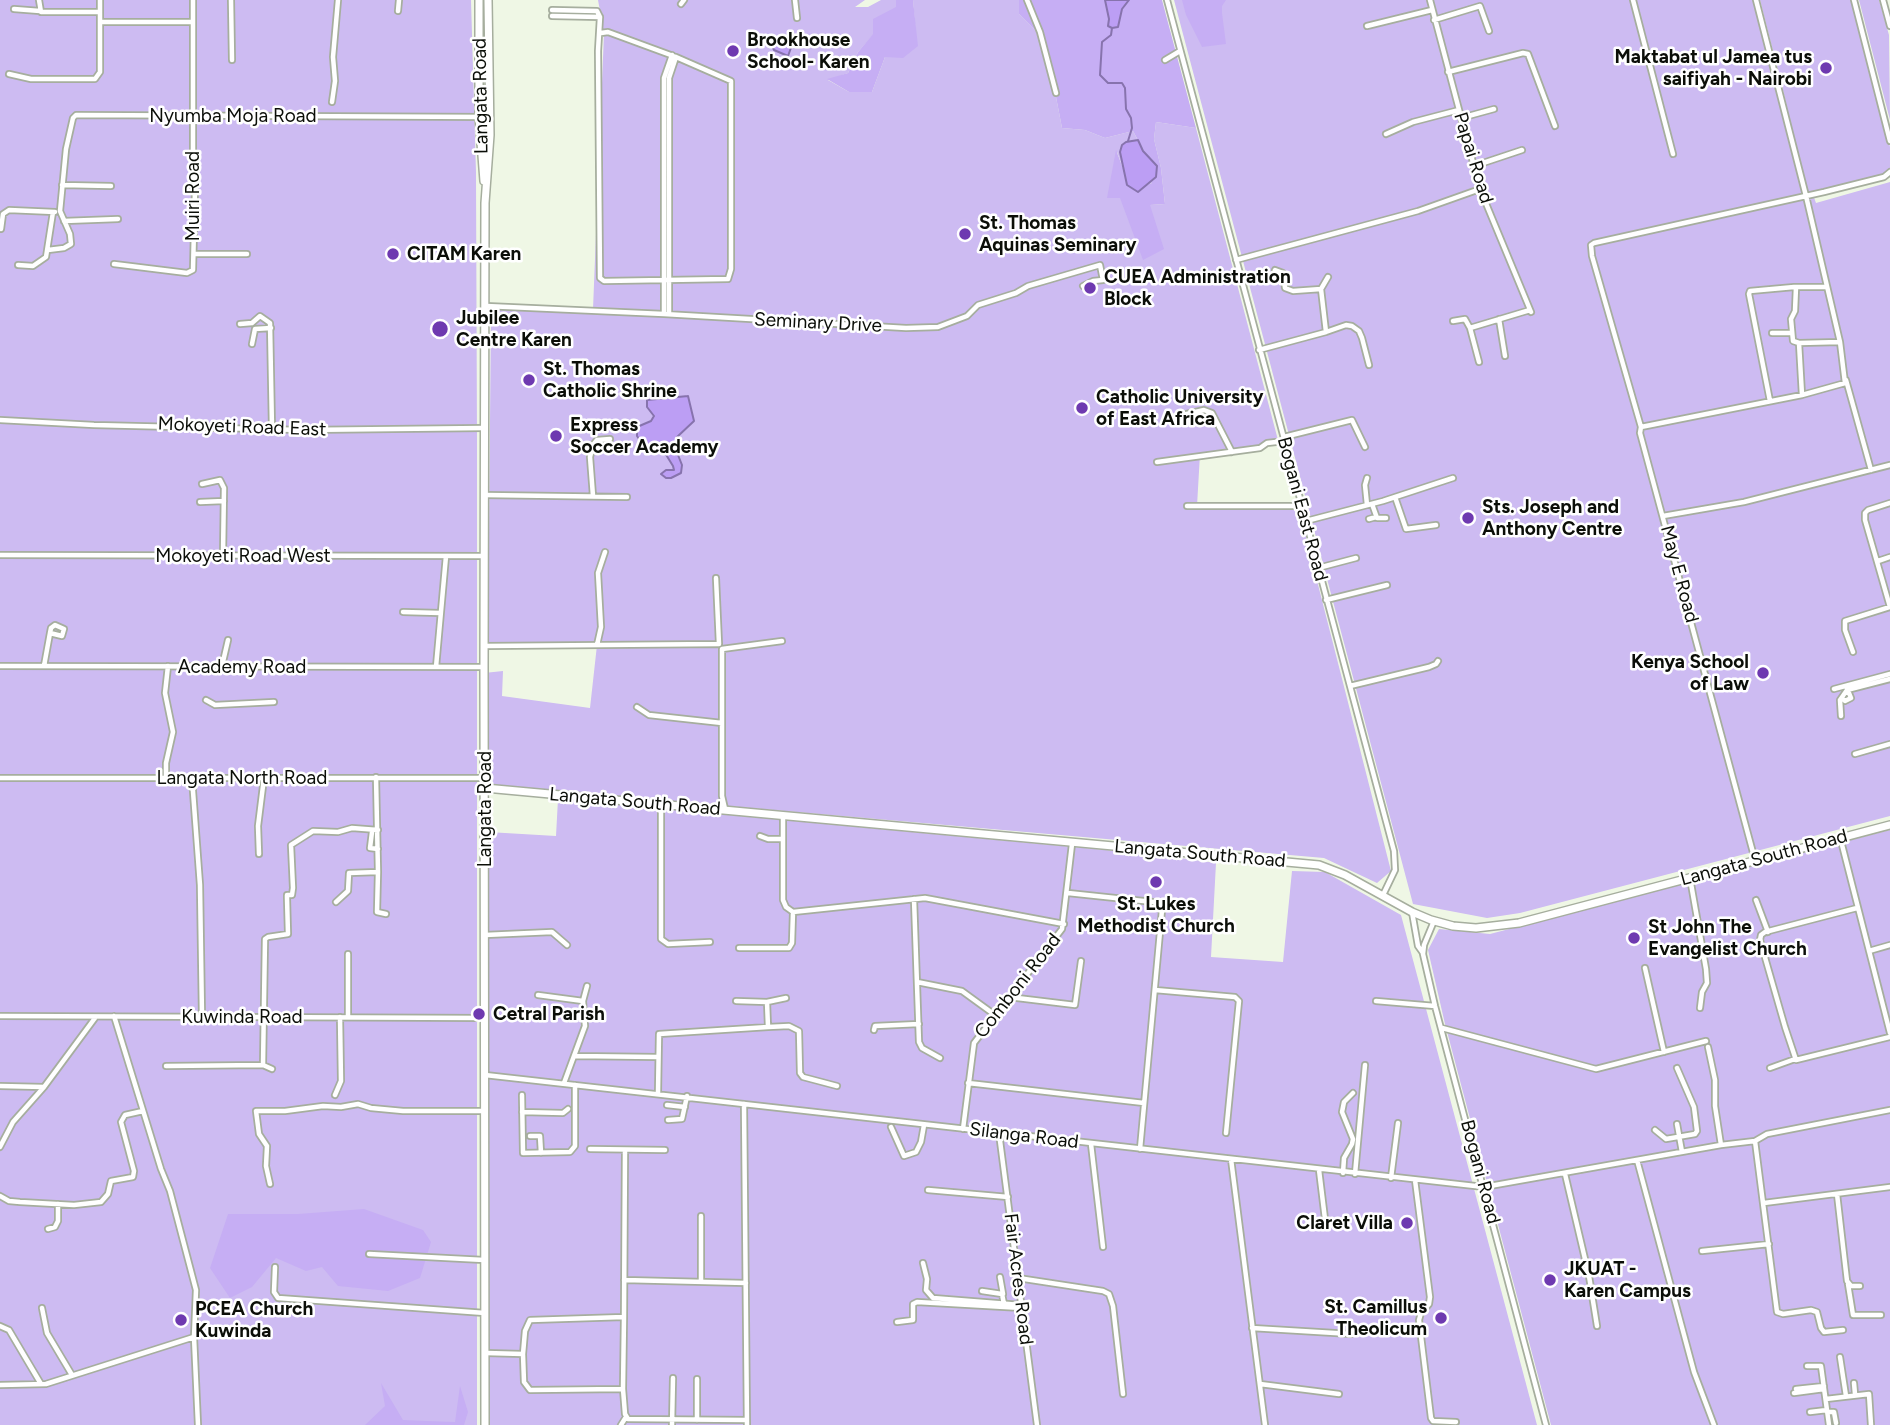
<!DOCTYPE html>
<style>
body{margin:0}
canvas{display:block;background:#eff7e5}
</style>
<canvas width="1890" height="1425"></canvas>
<script>
const ctx = document.querySelector('canvas').getContext('2d');
ctx.lineJoin = 'round';
function fill(path, color) { ctx.fillStyle = color; ctx.fill(path, 'evenodd'); }
const toPath = rows => new Path2D(rows.map(r => 'M' + r).join(''));
function stroke(path, color, width, dash) { ctx.strokeStyle = color; ctx.lineWidth = width; ctx.lineCap = dash ? 'butt' : 'round'; ctx.setLineDash(dash || []); ctx.stroke(path); }
function label(font, color, halo, rows, align = 'center') {
  ctx.font = font + ' Figtree,sans-serif'; ctx.lineWidth = 5; ctx.setLineDash([]); ctx.textBaseline = 'middle'; ctx.strokeStyle = halo; ctx.fillStyle = color; for (const [text, x, y, turn = 0] of rows) {
    ctx.save(); ctx.translate(x, y); ctx.rotate((+turn || 0) * Math.PI / 180); ctx.textAlign = isNaN(turn) ? turn : align; if (halo) ctx.strokeText(text, 0, 0); ctx.fillText(text, 0, 0); ctx.restore();
  }
}
fill(toPath([
 [0,0,471,0,476,173,477,442,477,1425,0,1425],
 [598,0,865,0,855,7,868,7,881,0,896,0,897,7,858,52,848,73,828,80,849,92,872,92,885,57,917,46,913,0,1019,0,1019,14,1045,40,1062,128,1085,130,1105,138,1133,131,1147,158,1152,183,1134,189,1126,176,1117,152,1108,198,1119,197,1149,205,1165,204,1161,168,1154,139,1156,122,1196,128,1279,444,1200,454,1197,506,1299,510,1391,871,1377,883,1324,858,487,785,484,673,503,671,502,696,590,708,597,645,488,646,491,310,593,309,604,33],
 [1174,0,1755,0,1787,106,1760,0,1854,0,1890,147,1890,172,1812,192,1816,203,1890,182,1890,816,1520,913,1487,918,1413,904],
 [1859,0,1879,0,1889,35,1890,120],
 [558,799,1159,855,1216,863,1211,957,1283,962,1292,871,1325,872,1401,915,1537,1425,489,1425,488,832,556,836],
 [1890,830,1890,1425,1551,1425,1445,1024,1428,950,1439,929,1490,934]
]), '#cdbbf2');
fill(toPath([
 [896,0,913,0,918,46,903,58,885,57,872,92,849,92,827,79,848,73,858,52,873,34,873,19,896,7],
 [1019,0,1162,0,1196,128,1156,122,1154,139,1161,168,1165,204,1150,205,1164,249,1143,260,1120,198,1107,198,1116,150,1126,176,1134,189,1152,183,1147,157,1133,131,1105,138,1085,130,1062,128,1045,40,1019,14],
 [1182,0,1226,0,1222,6,1222,13,1226,44,1202,47,1186,15],
 [364,1209,423,1230,431,1242,420,1278,388,1291,338,1286,322,1267,306,1271,276,1258,252,1287,230,1298,210,1268,228,1214,298,1214],
 [381,1383,403,1420,427,1421,455,1422,460,1386,468,1412,464,1425,365,1425,385,1406]
]), '#c6aef4');
const water = toPath([
 [1105,0,1129,0,1122,9,1118,27,1112,28,1108,26,1109,19,1105,0],
 [778,40,792,45,788,56,774,50,772,46,778,40],
 [1138,140,1143,151,1157,166,1156,177,1138,192,1127,185,1120,152,1122,145,1126,142,1138,140],
 [688,396,694,421,677,437,676,450,682,465,681,473,671,478,666,478,661,474,666,470,674,470,673,466,665,453,644,446,637,436,637,427,651,421,654,416,647,407,647,400,688,396]
]);
fill(water, '#bc9ef4');
stroke(water, '#8773ad', 2);
stroke(toPath([
 [1112,28,1111,35,1102,42,1100,75,1108,83,1122,83,1125,88,1126,109,1131,118,1132,128,1128,141]
]), '#8773ad', 2);
const street = toPath([
 [39,0,41,12,100,12],
 [100,0,100,22],
 [231,0,232,60],
 [795,0,797,18],
 [1027,0,1040,32,1056,93],
 [1167,0,1394,851,1395,870,1383,895],
 [1430,0,1480,189,1531,312],
 [1633,0,1673,154],
 [1854,0,1890,141],
 [1883,0,1890,26],
 [681,4,684,0],
 [14,9,40,11],
 [552,10,597,11,600,17,598,51,600,278,604,281,728,279,731,269,731,81,676,57,608,32,601,33],
 [398,11,399,0],
 [552,16,600,17],
 [1434,20,1480,6,1489,31],
 [1367,26,1432,10],
 [1165,60,1180,51],
 [1448,72,1523,53,1528,54,1555,126],
 [9,74,31,79,95,79,100,72,100,22,193,22],
 [332,102,335,81,333,57,338,0],
 [1461,118,1494,109],
 [1386,134,1413,122,1459,110],
 [1474,166,1522,150],
 [62,185,111,186],
 [64,221,118,219],
 [1,229,3,214,9,210,55,212],
 [48,250,64,248,71,244,70,234,60,211,66,149,73,118,76,115,489,117],
 [194,254,247,254],
 [1236,260,1418,211,1480,189],
 [114,264,187,273,193,270,195,189,193,189,193,0],
 [18,265,33,266,46,257,53,212],
 [1796,287,1795,311,1791,319,1793,341,1799,343,1840,342],
 [1321,289,1328,277],
 [486,306,664,314,906,328,938,327,967,316,978,305,1016,293,1028,286,1100,265,1103,280,1093,281,1083,286],
 [664,314,664,78,672,55],
 [669,314,669,78,676,57],
 [1499,319,1505,356],
 [1453,321,1465,319,1470,328],
 [240,324,252,323,260,316,270,323,272,429],
 [1326,332,1346,325,1352,326,1359,331,1362,338,1369,365],
 [1772,333,1792,333],
 [1799,343,1802,395],
 [252,344,255,329,271,328],
 [1259,350,1326,332,1321,289,1293,291,1285,288,1283,273,1275,270],
 [1479,362,1470,328,1530,310],
 [1846,380,1871,470],
 [1770,401,1749,294,1750,291,1794,287,1826,287],
 [1178,416,1204,410,1212,413,1232,452],
 [0,420,94,425,302,430,484,428],
 [1641,427,1592,256,1591,245,1594,243,1824,192,1884,177,1890,172],
 [1284,437,1352,420,1365,447],
 [1157,462,1260,448,1267,443,1285,441],
 [1367,478,1365,485,1367,505],
 [202,484,220,480,224,488,223,555],
 [485,495,627,497],
 [593,496,590,457,593,445,597,440,610,439],
 [1395,497,1406,529,1436,525],
 [200,502,224,501],
 [1890,503,1868,510,1865,513,1865,520,1890,607],
 [1372,504,1377,518,1386,518],
 [1187,506,1302,506],
 [1663,516,1744,502,1890,465],
 [1369,519,1376,517],
 [1306,521,1383,501,1453,478],
 [0,555,484,556],
 [1878,561,1890,557],
 [1318,568,1356,558],
 [1326,600,1387,585],
 [403,612,440,613],
 [597,645,601,627,598,573,605,552],
 [485,646,719,644,716,578],
 [1853,652,1845,630,1845,621,1890,607],
 [0,666,484,667],
 [44,666,50,633,51,628,55,625,64,629,62,636,50,633],
 [222,666,228,640],
 [436,667,446,556],
 [1350,686,1429,667,1436,664,1438,661],
 [1834,689,1890,674],
 [1842,698,1845,701,1851,698,1849,693,1846,692],
 [206,700,215,705,274,702],
 [637,707,649,715,722,723],
 [1841,716,1840,700,1847,690,1890,679],
 [1855,754,1890,744],
 [0,778,485,778],
 [166,778,166,763,173,732,165,693,168,666],
 [192,778,200,885,202,1017],
 [661,806,661,939,668,944,710,942],
 [725,809,722,796,722,649,782,641],
 [783,815,783,900,786,907,793,912,925,898,1064,924],
 [372,832,370,848,378,849],
 [760,836,768,839,783,839],
 [1840,837,1890,1033],
 [259,854,258,826,264,778],
 [1755,860,1640,433,1641,427,1802,395,1845,383,1840,342,1806,196,1756,0],
 [378,872,377,912,386,914],
 [1690,878,1706,969,1707,983,1702,992,1700,1008],
 [1068,893,1153,902,1160,905,1162,910,1140,1149],
 [914,899,919,1042,922,1048,940,1058],
 [1756,900,1768,932],
 [336,902,348,891,349,873,378,872,376,777],
 [1857,908,1765,932,1761,935,1760,940,1785,1027,1796,1060,1890,1037],
 [1412,912,1418,946,1423,953],
 [1434,921,1424,945,1423,954,1435,1006,1546,1425],
 [485,935,552,932,567,945],
 [739,948,789,948,792,943,793,912],
 [1869,951,1890,945],
 [348,954,348,1017],
 [1645,968,1664,1052],
 [917,982,962,991,995,1015],
 [1155,990,1235,997,1239,1001,1226,1133],
 [538,995,583,1001],
 [1009,997,1075,1005,1081,961],
 [736,1001,767,1002,786,998],
 [1376,1001,1435,1006],
 [767,1002,768,1027],
 [0,1016,485,1018],
 [114,1016,161,1169,170,1191,196,1290,194,1337,198,1425],
 [1442,1028,1596,1069,1706,1041],
 [874,1030,875,1026,919,1024],
 [1708,1047,1715,1080,1715,1106,1721,1145],
 [574,1056,658,1057],
 [263,1065,272,1069],
 [166,1066,263,1065,265,939,268,937,288,934,287,898,287,895,292,895,293,888,291,845,313,831,338,832,352,828,378,830],
 [1770,1068,1795,1059],
 [485,1075,1484,1187,1721,1145,1755,1141],
 [564,1083,585,1026,583,1001,587,986],
 [968,1083,1144,1103],
 [0,1086,44,1087],
 [658,1093,659,1034,768,1027,789,1026,799,1031,800,1073,803,1077,837,1086],
 [335,1095,341,1081,340,1017],
 [522,1095,523,1153,570,1152,575,1146,575,1085],
 [744,1104,747,1425],
 [667,1105,685,1107],
 [522,1112,563,1113,568,1109],
 [668,1120,682,1119,687,1096],
 [1677,1124,1682,1152],
 [891,1127,904,1156,916,1152,921,1142,924,1125],
 [963,1129,974,1043,1062,929,1072,844],
 [1655,1130,1666,1139,1695,1134,1697,1131,1694,1107,1677,1068],
 [999,1133,1037,1425],
 [530,1136,540,1136,541,1153],
 [1755,1141,1777,1312,1783,1314,1811,1310,1817,1312,1821,1328,1824,1332,1843,1330],
 [1755,1141,1767,1134,1890,1110],
 [1091,1144,1103,1247],
 [0,1147,13,1122,44,1087,95,1018],
 [590,1149,665,1150],
 [1231,1159,1265,1425],
 [1637,1160,1694,1372,1714,1425],
 [1319,1170,1325,1219],
 [1343,1173,1344,1158,1352,1144,1353,1139,1342,1112,1344,1102,1353,1093],
 [1355,1174,1365,1065],
 [1565,1174,1589,1276,1597,1326],
 [1391,1178,1398,1123],
 [1415,1180,1430,1297,1429,1304,1421,1313,1419,1320,1431,1418,1433,1421,1456,1422],
 [270,1184,266,1166,267,1146,259,1134,256,1111,285,1111,323,1106,341,1107,358,1104,371,1108,403,1111,484,1111],
 [928,1190,1008,1197],
 [1837,1194,1847,1281,1851,1286,1860,1286],
 [0,1196,9,1201,20,1202,74,1205,101,1202,108,1194,111,1181,133,1177,134,1171,121,1122,125,1115,143,1111],
 [1764,1203,1890,1187],
 [701,1216,701,1282],
 [48,1229,55,1227,58,1221,58,1204],
 [1702,1251,1769,1244],
 [369,1254,484,1260],
 [923,1263,927,1279,926,1290,933,1298,1021,1305],
 [275,1267,274,1292,278,1298,485,1313],
 [1000,1277,1003,1294],
 [1018,1278,1103,1291,1109,1294,1113,1306,1123,1394],
 [624,1280,746,1283],
 [1848,1284,1853,1315,1881,1315],
 [982,1291,1002,1294,1004,1304],
 [42,1308,47,1333,72,1375],
 [897,1322,913,1320,913,1304,917,1302,1022,1308],
 [0,1326,9,1330,41,1384],
 [1252,1328,1351,1334],
 [486,1353,523,1354,524,1382,530,1390,623,1389,625,1414,628,1419,747,1420],
 [523,1354,525,1331,530,1320,624,1317,625,1150],
 [1840,1357,1846,1396],
 [1807,1366,1821,1366,1829,1425],
 [1854,1383,1855,1394],
 [1260,1384,1339,1394],
 [0,1385,46,1384,194,1337],
 [623,1389,624,1317],
 [1796,1389,1824,1386],
 [1794,1393,1824,1389],
 [1826,1399,1869,1394,1871,1425],
 [1810,1412,1827,1410],
 [1827,1412,1834,1412,1836,1423],
 [697,1420,697,1379],
 [621,1425,626,1417],
 [672,1425,673,1378]
]);
const secondary = toPath([
 [479,0,479,117,484,181],
 [485,788,1319,865,1345,875,1412,912,1431,920,1453,926,1476,928,1519,923,1890,825],
 [485,1425,484,667,485,203,490,135,488,0]
]);
stroke(street, '#a6ae9e', 8);
stroke(secondary, '#a6ae9e', 10);
stroke(street, '#fff', 4.5);
stroke(secondary, '#fff', 7);
for (const [x, y, r, color] of [
 [733,51,7,"#6e39b0"],
 [1826,68,7,"#6e39b0"],
 [965,234,7,"#6e39b0"],
 [393,254,7,"#6e39b0"],
 [1090,288,7,"#6e39b0"],
 [440,329,9,"#6e39b0"],
 [529,380,7,"#6e39b0"],
 [1082,408,7,"#6e39b0"],
 [556,436,7,"#6e39b0"],
 [1468,518,7,"#6e39b0"],
 [1763,673,7,"#6e39b0"],
 [1156,882,7,"#6e39b0"],
 [1634,938,7,"#6e39b0"],
 [479,1014,7,"#6e39b0"],
 [1407,1223,7,"#6e39b0"],
 [1550,1280,7,"#6e39b0"],
 [1441,1318,7,"#6e39b0"],
 [181,1320,7,"#6e39b0"]
]) { const dot = new Path2D(); dot.arc(x, y, r, 0, 2 * Math.PI); ctx.fillStyle = color; ctx.fill(dot); stroke(dot, '#fff', 2.5); }
label('bold 19px', '#0b0e08', '#fff', [
 ["Brookhouse",747,40],
 ["School- Karen",747,62],
 ["Maktabat ul Jamea tus",1812,57,"right"],
 ["saifiyah - Nairobi",1812,79,"right"],
 ["St. Thomas",979,223],
 ["Aquinas Seminary",979,245],
 ["CITAM Karen",407,254],
 ["CUEA Administration",1104,277],
 ["Block",1104,299],
 ["Jubilee",456,318],
 ["Centre Karen",456,340],
 ["St. Thomas",543,369],
 ["Catholic Shrine",543,391],
 ["Catholic University",1096,397],
 ["of East Africa",1096,419],
 ["Express",570,425],
 ["Soccer Academy",570,447],
 ["Sts. Joseph and",1482,507],
 ["Anthony Centre",1482,529],
 ["Kenya School",1749,662,"right"],
 ["of Law",1749,684,"right"],
 ["St. Lukes",1156,904,"center"],
 ["Methodist Church",1156,926,"center"],
 ["St John The",1648,927],
 ["Evangelist Church",1648,949],
 ["Cetral Parish",493,1014],
 ["Claret Villa",1393,1223,"right"],
 ["JKUAT -",1564,1269],
 ["Karen Campus",1564,1291],
 ["St. Camillus",1427,1307,"right"],
 ["Theolicum",1427,1329,"right"],
 ["PCEA Church",195,1309],
 ["Kuwinda",195,1331]
], 'left');
label('19px', '#0b0e08', '#fff', [
 ["Langata Road",481,96,-91],
 ["Nyumba Moja Road",233,116],
 ["Papai Road",1473,158,73],
 ["Muiri Road",193,196,-90],
 ["Seminary Drive",818,323,3],
 ["Mokoyeti Road East",242,427,2],
 ["Bogani East Road",1302,509,75],
 ["Mokoyeti Road West",243,556],
 ["May E Road",1679,574,75],
 ["Academy Road",242,667],
 ["Langata North Road",242,778],
 ["Langata South Road",635,802,5],
 ["Langata Road",485,809,-90],
 ["Langata South Road",1200,854,5],
 ["Langata South Road",1764,858,-15],
 ["Comboni Road",1018,986,-52],
 ["Kuwinda Road",242,1017],
 ["Silanga Road",1024,1136,7],
 ["Bogani Road",1480,1172,75],
 ["Fair Acres Road",1018,1279,83]
]);
</script>
